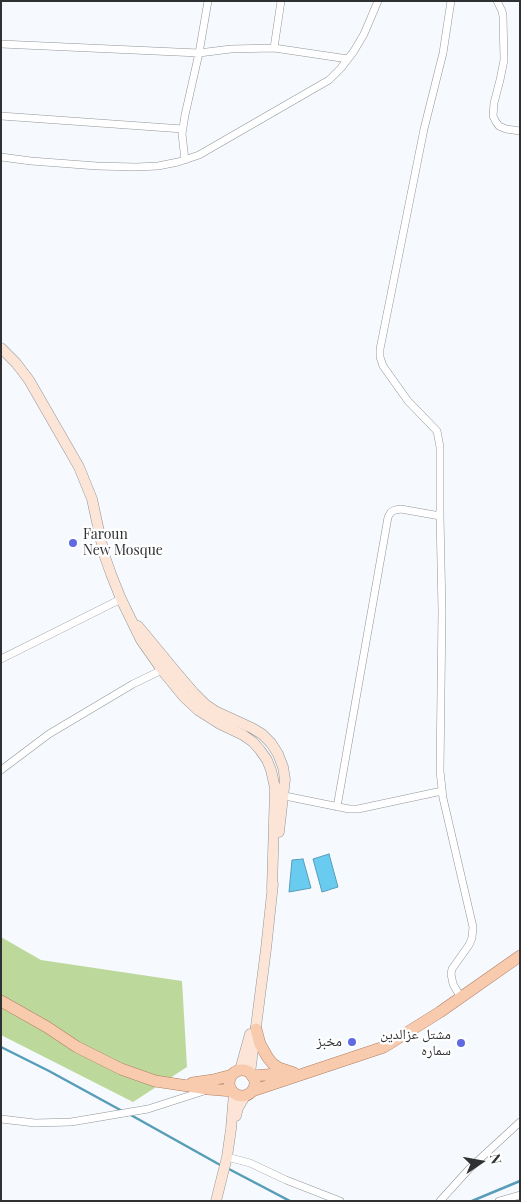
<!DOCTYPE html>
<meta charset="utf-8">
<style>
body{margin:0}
#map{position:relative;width:521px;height:1202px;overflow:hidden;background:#f6fafe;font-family:"Playfair Display",serif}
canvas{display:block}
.frame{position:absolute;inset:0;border:2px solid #303133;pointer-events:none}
.north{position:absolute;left:456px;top:1137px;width:50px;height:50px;-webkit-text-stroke:4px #fff;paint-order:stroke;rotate:78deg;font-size:14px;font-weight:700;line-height:20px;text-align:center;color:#303133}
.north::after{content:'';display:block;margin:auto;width:18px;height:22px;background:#303133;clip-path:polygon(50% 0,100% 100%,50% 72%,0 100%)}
</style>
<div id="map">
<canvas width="521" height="1202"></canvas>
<div class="frame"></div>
<div class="north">N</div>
</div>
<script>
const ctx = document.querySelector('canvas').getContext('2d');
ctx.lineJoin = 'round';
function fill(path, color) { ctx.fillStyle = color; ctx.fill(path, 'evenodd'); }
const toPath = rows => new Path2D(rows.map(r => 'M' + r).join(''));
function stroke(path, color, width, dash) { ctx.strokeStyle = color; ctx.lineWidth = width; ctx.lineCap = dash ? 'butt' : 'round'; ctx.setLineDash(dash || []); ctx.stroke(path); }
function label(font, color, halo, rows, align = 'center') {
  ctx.font = font + ' "Playfair Display","Noto Naskh Arabic",serif'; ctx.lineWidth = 4.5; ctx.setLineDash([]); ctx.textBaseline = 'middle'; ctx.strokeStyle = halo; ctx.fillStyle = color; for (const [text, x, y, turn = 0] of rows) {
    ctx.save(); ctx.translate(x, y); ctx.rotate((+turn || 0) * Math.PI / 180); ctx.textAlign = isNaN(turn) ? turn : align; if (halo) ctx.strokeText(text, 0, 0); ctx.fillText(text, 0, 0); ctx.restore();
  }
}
fill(toPath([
 [1,937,41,960,182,981,187,1067,133,1102,1,1035]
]), '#bdd89b');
const water = toPath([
 [329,854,338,887,322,892,313,859,329,854],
 [303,859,311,888,289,892,292,860,303,859]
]);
fill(water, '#68cbef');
stroke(water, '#579db7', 1);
stroke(toPath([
 [1,1047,49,1071,124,1112],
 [129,1114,222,1166],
 [227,1168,290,1201],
 [472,1201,520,1181]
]), '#579db7', 2.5);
const street = toPath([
 [451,1,443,53,424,129,380,349,380,357,383,366,408,401,437,431,440,447,440,516,442,611,440,771,443,798,473,927,472,938,469,945,452,969,451,974,453,984,461,998],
 [497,1,502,11,503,16,504,60,500,80,494,103,493,116,496,122,499,126,506,129,520,131],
 [1,44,199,53,231,49,274,48,348,59],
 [274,48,281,1],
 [1,116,183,129],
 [1,157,31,161,97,166,136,167,158,166,178,162,199,155,329,80,341,68,354,51,364,34,378,1],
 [185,160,182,134,185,115,199,53,208,1],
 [1,659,121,599],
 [1,770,49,734,133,684,162,670],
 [280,795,349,809,358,809,442,791],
 [337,807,388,517,391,512,395,510,401,509,440,516],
 [1,1119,35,1123,71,1122,148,1109,204,1091],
 [227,1157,250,1163,286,1180,340,1201],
 [440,1201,470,1168,520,1122],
 [499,1201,520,1195]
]);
const secondary = toPath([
 [1,348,16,363,29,380,79,467,92,499,104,554,111,574,121,599,141,640,162,670,184,697,198,710,220,724,243,735,253,742,260,750,267,760,271,770,275,788,272,889],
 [138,626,176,672,194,693,205,704,215,711,252,728,262,734,271,743,278,754,283,767,285,779,279,832],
 [240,1070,250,1034],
 [250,1073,266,949,273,884],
 [236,1116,238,1108,245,1096],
 [216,1201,227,1157,231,1129,234,1093]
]);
const primary = toPath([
 [1,1001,47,1027,77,1047,121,1069,155,1081,208,1089,232,1091],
 [256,1029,260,1044,268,1058,273,1064,279,1068,294,1073],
 '229 1083a13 13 0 1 1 26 0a13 13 0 1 1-26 0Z',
 [252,1076,290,1073],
 [192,1083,213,1080,232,1075],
 [252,1091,384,1047,440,1012,520,956]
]);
stroke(street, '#919598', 8);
stroke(secondary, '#919598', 11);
stroke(primary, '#af7e61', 12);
stroke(street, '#fff', 7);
stroke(secondary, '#fce5d7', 10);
stroke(primary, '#f8cbaf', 11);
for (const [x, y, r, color] of [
 [73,543,5,"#606ae2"],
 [352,1042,5,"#606ae2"],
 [461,1043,5,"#606ae2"]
]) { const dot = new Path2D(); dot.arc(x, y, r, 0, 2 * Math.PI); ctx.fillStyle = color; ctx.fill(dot); stroke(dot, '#fff', 2); }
label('14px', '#303133', '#fff', [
 ["Faroun",83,535,"left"],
 ["New Mosque",83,551,"left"],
 ["مشتل عزالدين",451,1035],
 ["سماره",451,1051],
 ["مخبز",342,1042]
], 'right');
</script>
